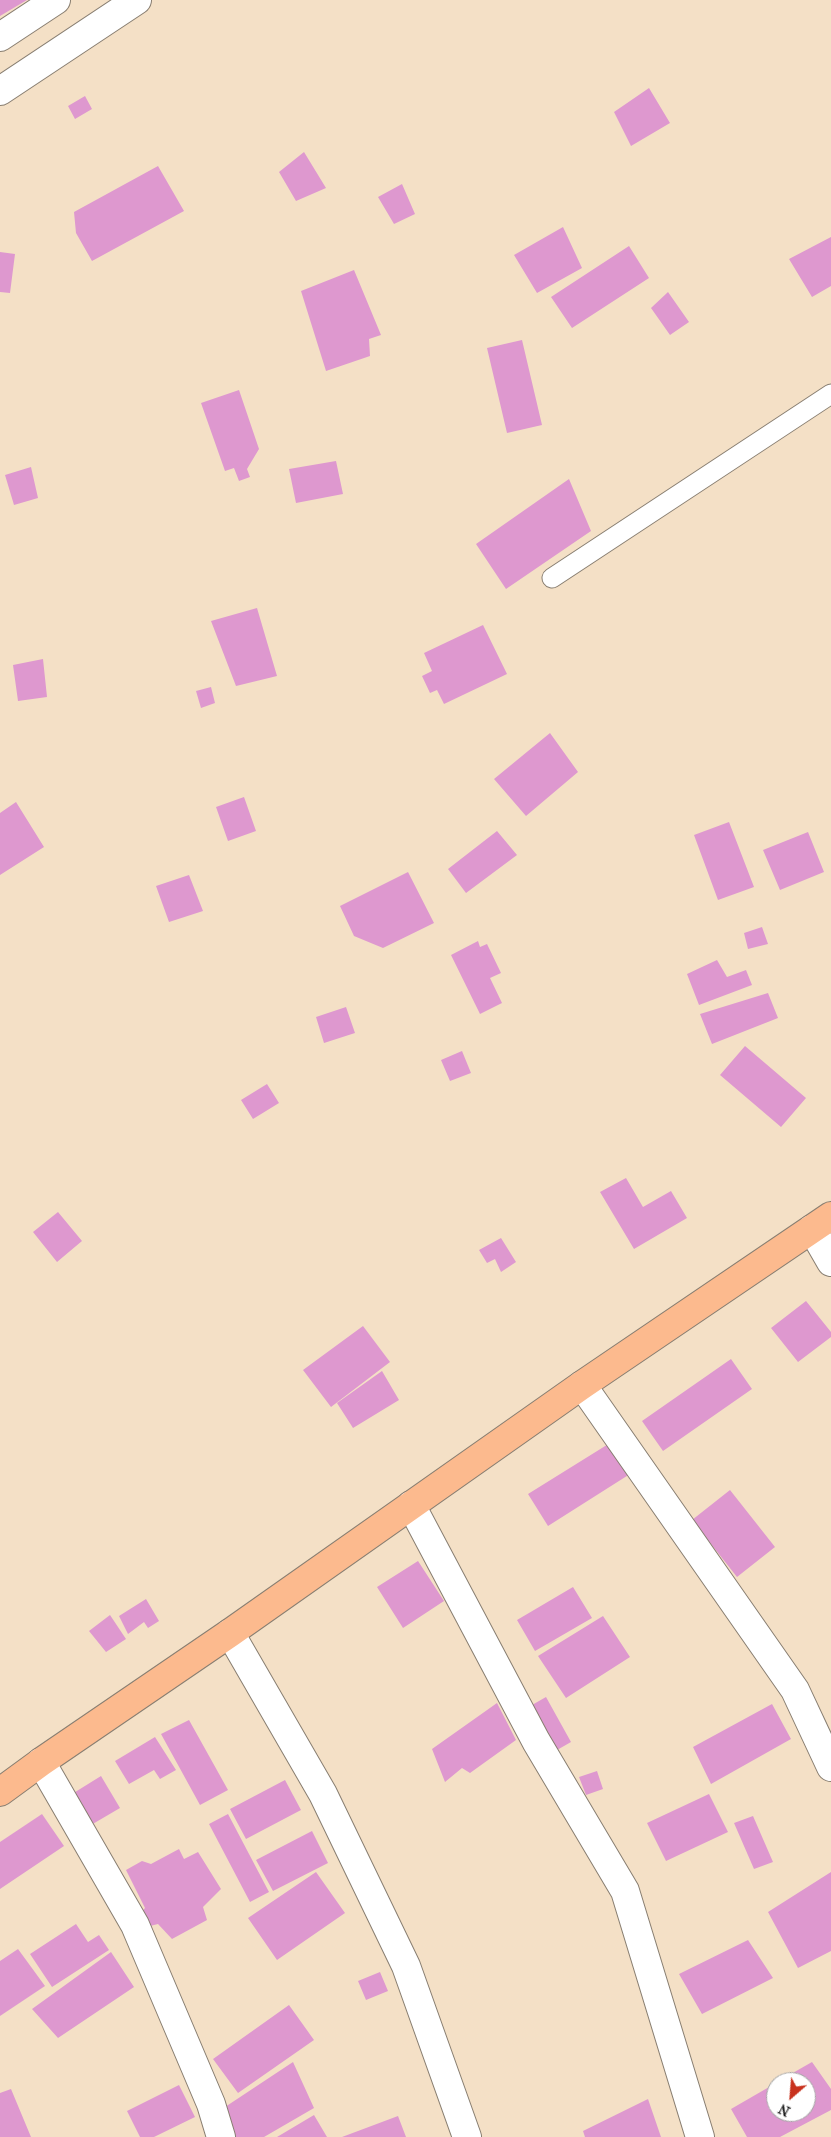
<!DOCTYPE html>
<style>
body{margin:0}
#map{position:relative;width:831px;height:2137px;overflow:hidden;background:#f4e0c6;font-family:"IM FELL French Canon",serif}
canvas{display:block}
.north{position:absolute;left:766px;top:2072px;width:50px;height:50px;box-sizing:border-box;background:#fff;border:1px solid #a4a4a4;border-radius:50%;rotate:207deg;font-size:14px;font-weight:700;line-height:20px;text-align:center;color:#1c1c1c}
.north::after{content:'';display:block;margin:auto;width:18px;height:22px;background:#c8321e;clip-path:polygon(50% 0,100% 100%,50% 72%,0 100%)}
</style>
<div id="map">
<canvas width="831" height="2137"></canvas>
<div class="north">N</div>
</div>
<script>
const ctx = document.querySelector('canvas').getContext('2d');
ctx.lineJoin = 'round';
function fill(path, color) { ctx.fillStyle = color; ctx.fill(path, 'evenodd'); }
const toPath = rows => new Path2D(rows.map(r => 'M' + r).join(''));
function stroke(path, color, width, dash) { ctx.strokeStyle = color; ctx.lineWidth = width; ctx.lineCap = dash ? 'butt' : 'round'; ctx.setLineDash(dash || []); ctx.stroke(path); }
fill(toPath([
 [0,0,27,0,0,16],
 [649,88,670,123,631,146,614,112],
 [85,96,92,109,75,119,68,106],
 [304,152,326,188,296,201,279,172],
 [158,166,184,211,92,261,76,233,74,212],
 [402,184,415,214,394,224,378,197],
 [563,227,582,268,537,293,514,255],
 [831,237,831,286,812,297,789,259],
 [629,246,649,278,572,328,551,297],
 [0,252,15,254,10,293,0,292],
 [354,270,381,335,369,339,370,356,326,371,301,291],
 [668,292,689,322,670,335,651,308],
 [522,340,542,425,507,433,487,348],
 [239,390,259,449,247,469,250,477,239,481,234,468,225,471,201,403],
 [336,461,343,494,296,503,289,469],
 [31,467,38,498,14,505,5,475],
 [569,479,591,531,506,589,476,544],
 [257,608,277,676,236,686,211,621],
 [483,625,507,674,444,704,437,690,430,693,422,676,432,671,424,653],
 [43,659,47,697,18,701,13,665],
 [211,687,215,703,201,708,196,691],
 [550,733,578,772,526,816,494,779],
 [244,797,256,831,228,841,216,807],
 [16,802,44,847,0,875,0,813],
 [729,822,754,887,718,900,694,835],
 [497,831,517,855,466,893,448,869],
 [808,832,824,872,780,890,763,850],
 [408,872,434,923,383,948,354,936,340,906],
 [189,875,203,911,169,922,156,886],
 [762,927,768,944,748,949,744,933],
 [478,941,480,947,487,944,501,973,490,978,502,1003,480,1014,451,955],
 [717,960,727,977,746,970,752,985,699,1005,687,974],
 [768,993,778,1018,712,1044,700,1014],
 [346,1007,355,1033,324,1043,316,1017],
 [745,1046,806,1098,781,1127,720,1075],
 [462,1051,471,1073,450,1081,441,1060],
 [267,1084,279,1103,253,1119,241,1100],
 [626,1178,643,1207,671,1191,687,1218,634,1249,600,1192],
 [58,1212,82,1241,57,1262,33,1232],
 [501,1238,516,1262,501,1272,495,1259,487,1263,479,1250],
 [806,1301,831,1332,831,1337,798,1362,771,1328],
 [363,1326,390,1362,331,1407,303,1370],
 [731,1359,752,1389,663,1451,642,1421],
 [382,1371,399,1400,353,1428,337,1403],
 [610,1443,630,1474,548,1526,528,1494],
 [730,1490,775,1547,737,1577,692,1520],
 [418,1561,444,1601,403,1628,377,1587],
 [573,1587,592,1618,535,1651,517,1620],
 [146,1599,159,1621,148,1628,144,1622,128,1634,119,1616],
 [110,1615,126,1639,106,1652,89,1631],
 [603,1616,630,1657,566,1698,538,1656],
 [546,1697,571,1742,550,1754,525,1709],
 [497,1703,516,1740,470,1773,462,1768,445,1782,432,1749],
 [772,1704,791,1739,711,1784,693,1747],
 [189,1720,228,1790,200,1805,161,1734],
 [155,1737,176,1770,160,1779,154,1770,129,1784,115,1761],
 [597,1771,603,1789,586,1795,579,1777],
 [101,1776,120,1808,91,1825,72,1794],
 [285,1780,301,1810,246,1839,230,1809],
 [709,1794,728,1832,666,1861,647,1823],
 [42,1814,64,1846,0,1889,0,1842],
 [228,1814,269,1892,250,1902,209,1824],
 [753,1816,773,1862,754,1869,734,1823],
 [312,1831,328,1863,273,1891,256,1860],
 [179,1849,184,1859,198,1852,221,1889,203,1907,207,1920,172,1939,158,1924,146,1927,139,1915,145,1908,126,1870,142,1861,151,1864],
 [316,1872,345,1913,277,1960,248,1918],
 [831,1872,831,1951,798,1968,768,1912],
 [76,1924,88,1942,99,1935,109,1950,52,1987,30,1954],
 [748,1940,773,1978,702,2014,679,1974],
 [18,1949,45,1986,0,2016,0,1961],
 [111,1952,134,1987,58,2038,32,2009],
 [380,1972,388,1991,366,2000,358,1981],
 [289,2005,314,2040,238,2093,213,2059],
 [293,2062,314,2108,264,2137,235,2137,219,2111],
 [812,2062,831,2089,831,2110,780,2137,747,2137,731,2109,776,2083,776,2112,806,2112,806,2082,777,2082],
 [179,2085,195,2117,154,2137,140,2137,127,2111],
 [11,2089,31,2137,0,2137,0,2093],
 [648,2099,661,2137,585,2137,583,2131],
 [314,2115,327,2137,277,2137],
 [398,2116,406,2137,342,2137]
]), '#de98cf');
const service = toPath([
 [552,578,831,394]
]);
const minor = toPath([
 [0,37,56,0],
 [0,91,137,0],
 [812,1229,831,1262],
 [582,1385,795,1690,831,1767],
 [411,1505,536,1741,625,1891,700,2137],
 [230,1633,323,1794,406,1966,467,2137],
 [41,1762,135,1925,211,2104,221,2137]
]);
const trunk = toPath([
 [0,1792,41,1762,230,1633,582,1385,831,1216]
]);
stroke(service, '#887e71', 21);
stroke(minor, '#887e71', 30);
stroke(trunk, '#887e71', 30);
stroke(service, '#fff', 19);
stroke(minor, '#fff', 28);
stroke(trunk, '#fcba8e', 28);
</script>
